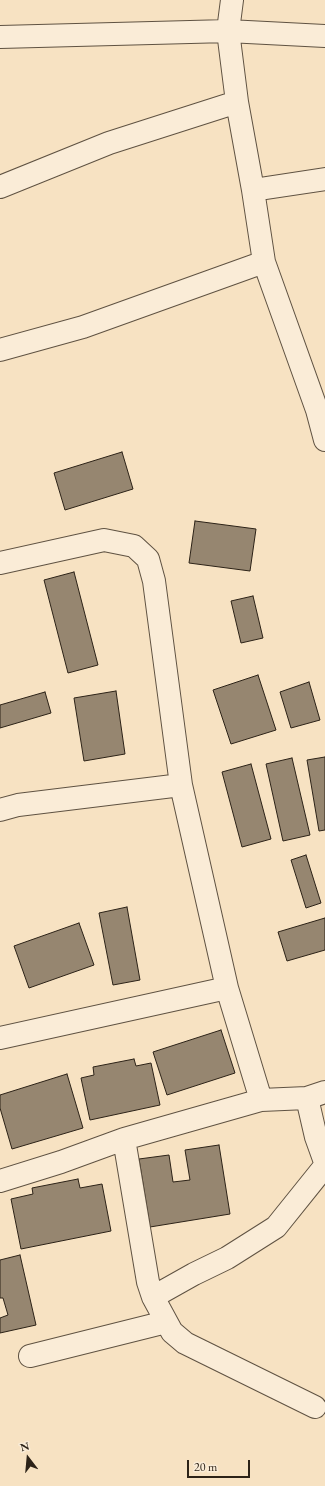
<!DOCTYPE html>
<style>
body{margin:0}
#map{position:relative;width:325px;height:1486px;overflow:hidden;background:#f7e2c2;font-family:"EB Garamond",serif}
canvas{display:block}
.north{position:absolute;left:8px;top:1438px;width:40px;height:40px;-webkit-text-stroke:3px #faecd7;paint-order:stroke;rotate:344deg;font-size:11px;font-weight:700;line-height:16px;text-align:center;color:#2c2217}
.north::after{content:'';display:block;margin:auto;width:14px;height:18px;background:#2c2217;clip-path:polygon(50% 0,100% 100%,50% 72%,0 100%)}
.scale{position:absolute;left:187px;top:1460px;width:63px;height:18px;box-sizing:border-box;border:2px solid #2c2217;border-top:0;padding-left:5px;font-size:12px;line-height:14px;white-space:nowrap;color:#2c2217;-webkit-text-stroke:3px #faecd7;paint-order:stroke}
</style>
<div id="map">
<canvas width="325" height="1486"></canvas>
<div class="north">N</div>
<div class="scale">20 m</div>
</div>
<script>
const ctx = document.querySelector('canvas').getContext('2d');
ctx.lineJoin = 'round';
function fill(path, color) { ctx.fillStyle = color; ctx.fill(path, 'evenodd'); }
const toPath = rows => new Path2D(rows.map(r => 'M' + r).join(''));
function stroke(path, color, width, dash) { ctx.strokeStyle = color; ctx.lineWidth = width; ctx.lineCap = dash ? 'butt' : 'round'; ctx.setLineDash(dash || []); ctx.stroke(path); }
const building = toPath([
 [122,452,133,489,65,510,54,473,122,452],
 [195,521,256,529,250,571,189,563,195,521],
 [74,572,98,665,68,673,44,580,74,572],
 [253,596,263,638,241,643,231,601,253,596],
 [258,675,276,730,231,744,213,690,258,675],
 [309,682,320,720,291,728,280,692,309,682],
 [116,691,125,754,84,761,74,698,116,691],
 [45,692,51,713,0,728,0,705,45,692],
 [325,757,325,830,319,831,307,760,325,757],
 [292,758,310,835,283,841,266,764,292,758],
 [251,764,271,839,242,847,222,772,251,764],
 [306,855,321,903,306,908,291,860,306,855],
 [127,907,140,980,113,985,99,913,127,907],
 [325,918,325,950,287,961,278,932,325,918],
 [79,923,94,965,29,988,14,946,79,923],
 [221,1030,235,1073,167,1095,153,1052,221,1030],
 [134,1059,136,1066,151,1063,160,1105,90,1120,81,1078,94,1075,93,1067,134,1059],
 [67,1074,83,1128,12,1149,0,1108,0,1095,67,1074],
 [219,1145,230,1214,150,1227,139,1159,169,1155,173,1182,190,1180,185,1150,219,1145],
 [78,1179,80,1188,102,1184,111,1231,21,1249,11,1199,33,1194,32,1188,78,1179],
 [20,1255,36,1325,0,1333,0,1318,8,1315,3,1298,0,1298,0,1260,20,1255]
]);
fill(building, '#968670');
stroke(building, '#2c2217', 1);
const minor = toPath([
 [232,0,228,31,237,102,253,190,264,262,317,410,325,440],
 [0,37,228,31,325,36],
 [0,187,109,143,237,102],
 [253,190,325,179],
 [0,350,83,327,264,262],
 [0,563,104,540,134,546,148,559,154,581,181,785,227,988,261,1100,307,1098,325,1092],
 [0,810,18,805,181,785],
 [0,1038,227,988],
 [307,1098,316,1137,325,1162],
 [124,1139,148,1282,153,1297,172,1332,185,1343,315,1407],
 [0,1181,61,1162,124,1139,261,1100],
 [153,1297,194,1274,227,1258,276,1227,325,1166],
 [30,1356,166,1322]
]);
stroke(minor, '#5f5242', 24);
stroke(minor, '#faecd7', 22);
</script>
